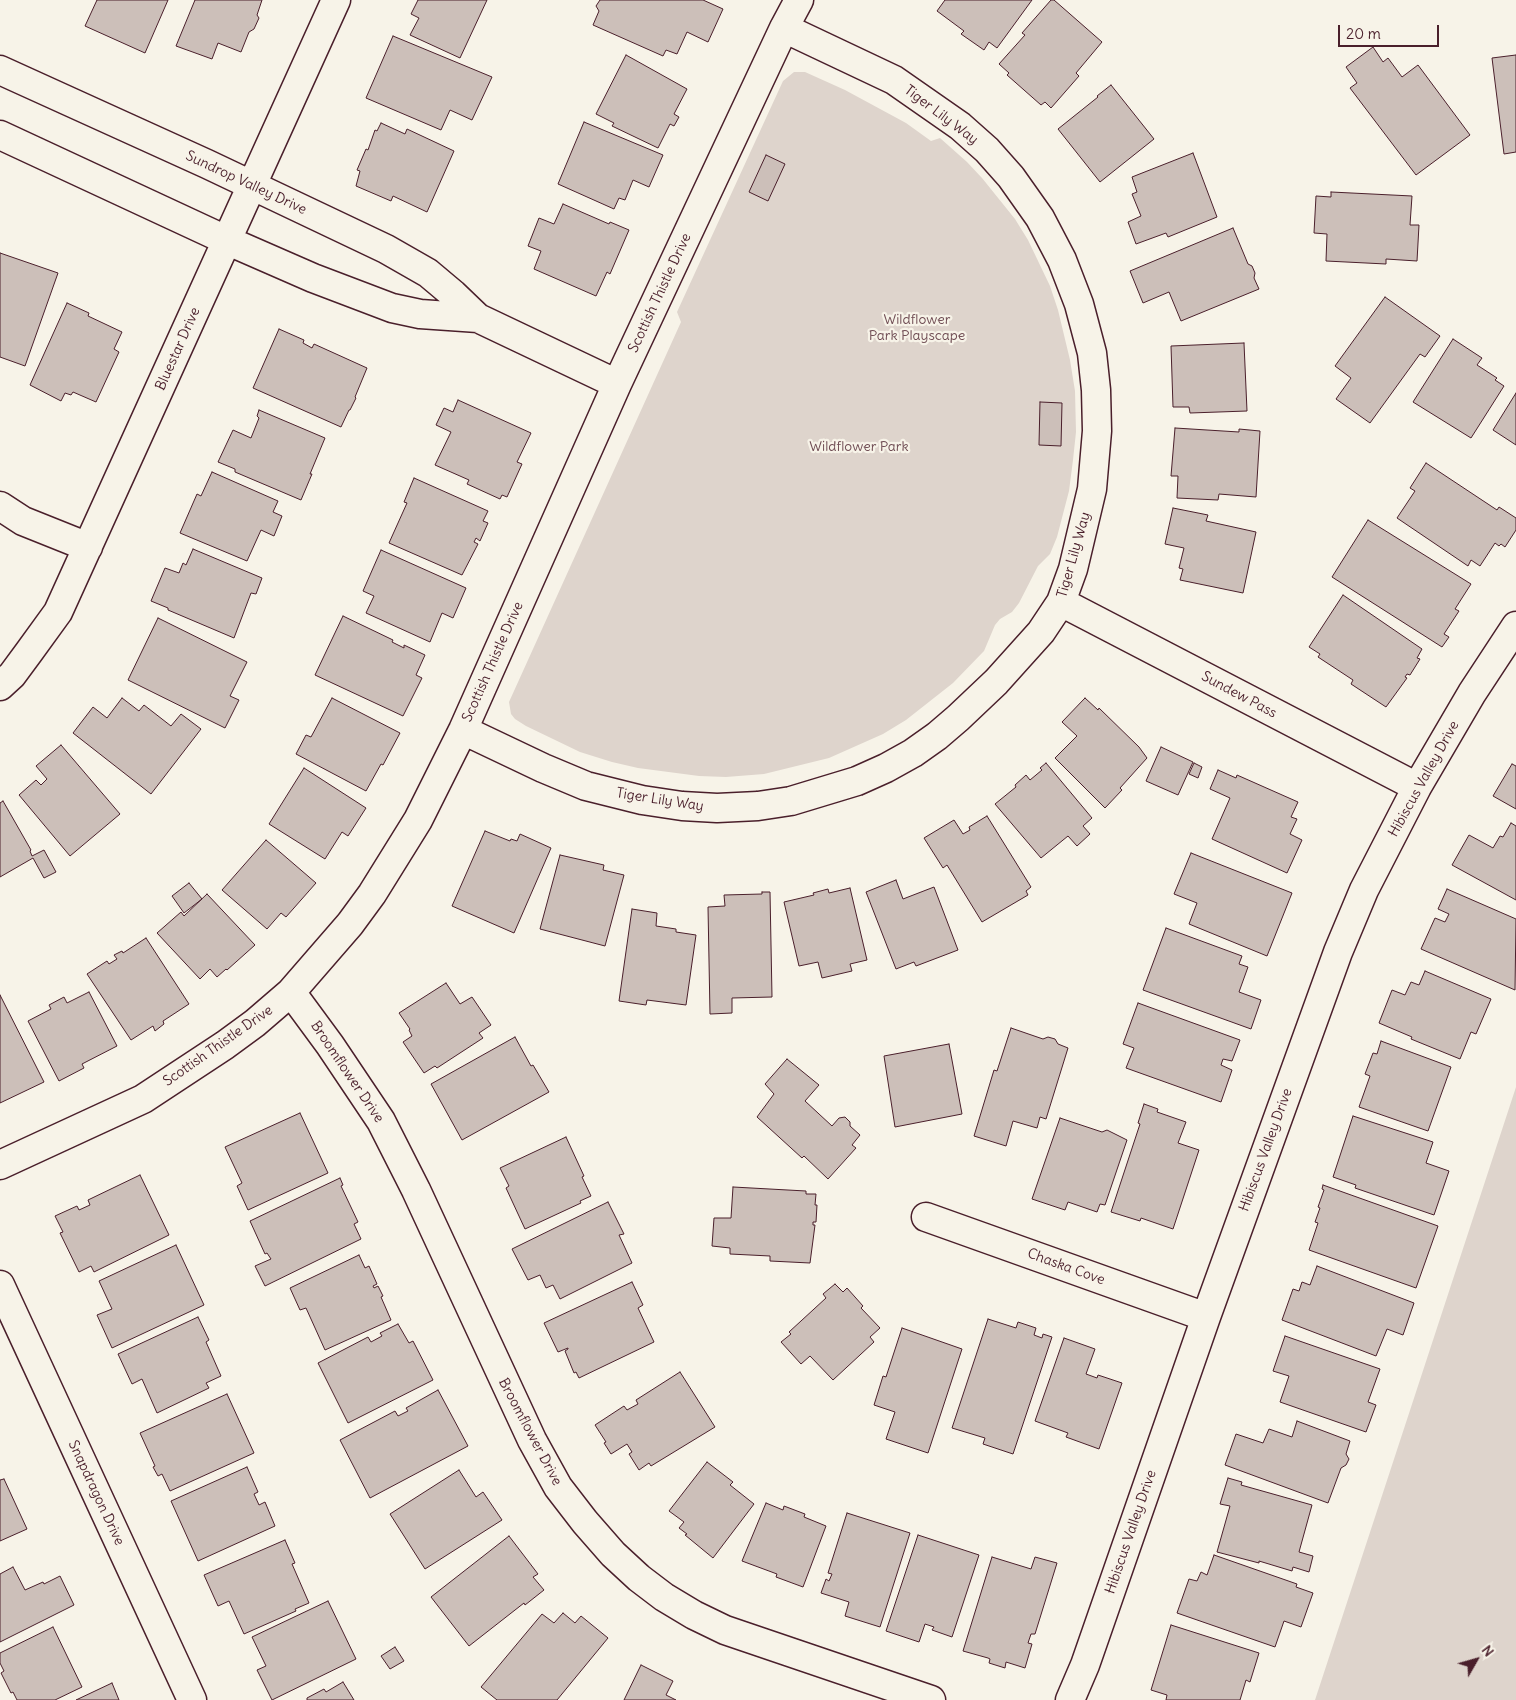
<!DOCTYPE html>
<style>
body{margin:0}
#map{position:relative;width:1516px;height:1700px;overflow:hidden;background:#f7f3e8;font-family:Delius,sans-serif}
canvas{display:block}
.north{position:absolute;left:1451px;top:1635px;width:50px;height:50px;-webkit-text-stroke:4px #f7f3e8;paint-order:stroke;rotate:52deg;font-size:14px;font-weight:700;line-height:20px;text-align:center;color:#4a1f2b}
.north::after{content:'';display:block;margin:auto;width:18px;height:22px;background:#4a1f2b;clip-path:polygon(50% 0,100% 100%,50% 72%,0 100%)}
.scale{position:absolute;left:1338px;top:25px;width:101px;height:22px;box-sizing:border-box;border:2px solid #4a1f2b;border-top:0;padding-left:6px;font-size:15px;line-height:18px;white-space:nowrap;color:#4a1f2b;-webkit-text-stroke:4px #f7f3e8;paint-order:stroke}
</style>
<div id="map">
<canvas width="1516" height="1700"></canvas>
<div class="north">N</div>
<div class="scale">20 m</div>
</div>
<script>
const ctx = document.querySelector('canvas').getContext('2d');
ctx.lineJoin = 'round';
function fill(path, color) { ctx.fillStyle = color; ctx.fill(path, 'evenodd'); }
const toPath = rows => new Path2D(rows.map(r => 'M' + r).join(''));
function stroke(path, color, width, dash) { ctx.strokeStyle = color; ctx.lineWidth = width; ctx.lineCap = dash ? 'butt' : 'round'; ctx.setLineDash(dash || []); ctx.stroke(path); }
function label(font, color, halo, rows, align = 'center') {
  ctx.font = font + ' Delius,sans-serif'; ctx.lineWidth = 4.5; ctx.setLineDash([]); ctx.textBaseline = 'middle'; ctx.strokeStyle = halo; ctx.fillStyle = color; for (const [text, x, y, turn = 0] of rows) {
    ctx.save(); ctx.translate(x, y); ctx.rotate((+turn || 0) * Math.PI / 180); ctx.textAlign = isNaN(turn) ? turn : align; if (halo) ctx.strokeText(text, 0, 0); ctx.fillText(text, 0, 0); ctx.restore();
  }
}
fill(toPath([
 [794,72,805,72,845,90,906,123,931,141,940,138,967,162,982,178,1015,219,1028,240,1050,286,1058,310,1070,360,1075,391,1076,432,1073,460,1069,491,1057,537,1050,554,1038,566,1019,603,1012,612,1000,619,995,625,984,651,953,683,906,720,883,734,829,758,764,774,726,777,699,776,638,768,612,762,580,752,526,726,515,719,511,714,509,702,681,322,677,312,783,81],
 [1516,1087,1516,1700,1315,1700]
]), '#ded4cc');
const building = toPath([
 [97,0,168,0,145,53,85,26,97,0],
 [195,0,262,0,257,15,259,18,254,29,249,32,241,52,218,43,212,59,176,46,195,0],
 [418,0,487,0,460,58,410,35,419,18,411,14,418,0],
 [600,0,703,0,723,9,708,42,687,32,677,54,666,50,663,56,593,25,599,11,596,6,600,0],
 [945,0,1032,0,997,48,989,42,984,50,961,34,964,31,937,11,945,0],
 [1051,0,1054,0,1102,42,1076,73,1079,76,1051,108,1045,102,1041,105,1007,75,1009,73,999,64,1025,35,1022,33,1051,0],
 [393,36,492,77,472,120,450,110,441,130,366,98,393,36],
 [1373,47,1383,62,1388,58,1402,77,1418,65,1470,135,1416,175,1350,88,1357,83,1346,67,1373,47],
 [626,55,687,89,674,114,679,117,674,126,670,124,658,148,612,126,614,123,596,114,626,55],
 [1516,55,1516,152,1504,154,1492,58,1516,55],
 [1111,85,1154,139,1100,182,1058,129,1098,97,1097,96,1111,85],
 [584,122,663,155,649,187,633,180,625,200,619,198,614,209,558,184,584,122],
 [381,123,405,134,407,129,454,151,427,212,393,196,391,201,356,186,360,171,357,170,366,149,368,150,375,130,377,131,381,123],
 [1193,153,1217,217,1168,237,1166,233,1136,244,1128,222,1141,216,1132,194,1137,192,1132,177,1193,153],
 [766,155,785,164,768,201,749,192,766,155],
 [1331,192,1412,196,1410,225,1419,225,1417,261,1386,259,1386,264,1326,261,1327,234,1314,233,1316,196,1331,197,1331,192],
 [563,204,609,224,610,222,629,230,610,274,607,272,596,296,534,269,541,251,528,246,539,218,554,224,563,204],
 [1233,228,1248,264,1252,266,1255,273,1254,278,1259,289,1181,321,1169,292,1143,303,1130,271,1233,228],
 [0,253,58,273,25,366,0,357,0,253],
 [1385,297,1440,336,1425,357,1420,354,1370,423,1336,399,1351,378,1335,366,1385,297],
 [67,303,89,313,88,316,122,332,114,349,119,352,96,402,73,392,71,395,65,393,61,401,30,385,67,303],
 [279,329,304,340,303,343,312,348,314,344,367,368,355,397,356,398,350,410,349,410,341,427,253,388,279,329],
 [1453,339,1482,358,1477,365,1497,378,1495,380,1504,386,1471,438,1413,402,1453,339],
 [1244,343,1247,411,1190,413,1189,407,1173,407,1171,346,1244,343],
 [1516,393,1516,445,1493,430,1516,393],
 [458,400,531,433,517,462,522,464,507,497,502,495,500,499,467,484,469,480,435,465,451,432,436,425,444,408,453,412,458,400],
 [1040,402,1062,403,1061,446,1039,445,1040,402],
 [259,410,325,438,310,474,312,474,301,500,235,472,235,469,218,462,233,430,251,438,259,418,257,416,259,410],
 [1175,428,1239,432,1239,429,1260,431,1256,497,1219,494,1218,500,1177,498,1178,476,1171,476,1175,428],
 [1426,463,1497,510,1499,507,1516,518,1516,530,1505,547,1501,544,1499,546,1495,543,1480,566,1471,560,1468,566,1397,518,1415,491,1410,488,1426,463],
 [212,472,278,501,273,512,282,516,274,536,261,530,247,561,180,533,197,494,201,496,212,472],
 [414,478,488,511,483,521,488,523,480,541,476,538,474,542,478,544,462,575,389,543,407,503,404,502,414,478],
 [1173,508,1208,515,1206,521,1256,532,1243,593,1180,580,1183,569,1179,568,1184,548,1165,544,1173,508],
 [1368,520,1471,584,1455,609,1459,611,1444,634,1449,637,1442,647,1332,577,1368,520],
 [193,549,262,578,256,594,251,593,234,638,168,610,168,608,151,601,165,568,179,573,183,563,186,565,193,549],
 [381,550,466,588,453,618,442,613,430,642,366,613,374,596,363,591,381,550],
 [1343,595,1422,649,1417,658,1420,659,1410,675,1407,674,1405,677,1407,678,1386,707,1351,684,1353,680,1318,657,1320,654,1309,647,1343,595],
 [343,616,393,640,392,642,404,648,404,645,425,655,416,675,422,678,403,716,315,675,343,616],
 [158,618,247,662,230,696,239,700,225,728,128,680,158,618],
 [122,698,139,711,144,705,171,726,181,714,201,729,151,794,73,733,93,707,107,718,122,698],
 [332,698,400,733,383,765,381,764,366,791,296,754,306,735,311,737,332,698],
 [1085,698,1098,710,1099,708,1139,747,1147,758,1120,788,1122,790,1105,808,1055,758,1077,736,1062,722,1085,698],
 [61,745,120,814,70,856,19,795,36,780,41,785,47,779,36,766,61,745],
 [1161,747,1193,762,1178,795,1146,781,1161,747],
 [1046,763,1092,818,1083,826,1090,834,1077,846,1068,836,1041,858,995,804,1016,787,1015,785,1026,775,1030,780,1042,770,1040,768,1046,763],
 [1194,763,1202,767,1198,778,1189,774,1194,763],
 [1512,764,1516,766,1516,809,1493,796,1512,764],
 [304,768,366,808,348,836,342,832,325,859,269,824,304,768],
 [1218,770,1236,778,1237,775,1298,802,1291,817,1297,819,1290,834,1302,840,1287,873,1212,839,1230,798,1210,789,1218,770],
 [3,801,31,850,30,851,32,856,44,850,56,872,44,878,33,858,0,877,0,803,3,801],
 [987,816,1031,887,1026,891,1028,895,982,922,947,865,943,868,924,838,954,820,963,834,970,830,969,827,987,816],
 [1511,823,1516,826,1516,900,1452,865,1469,835,1493,848,1500,836,1503,837,1511,823],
 [485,831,510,841,511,839,517,841,520,834,551,848,514,933,452,906,485,831],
 [266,840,316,883,286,917,281,913,267,929,222,890,266,840],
 [1191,853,1292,893,1267,956,1189,924,1197,903,1174,894,1191,853],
 [560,855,604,865,603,870,624,875,605,946,540,929,560,855],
 [896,880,903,899,934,887,958,950,916,966,914,962,896,969,866,892,896,880],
 [189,883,202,899,184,913,172,896,189,883],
 [850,888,867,960,850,964,852,971,822,978,818,962,799,966,784,902,814,895,813,893,828,889,829,893,850,888],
 [1447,889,1516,919,1515,990,1421,949,1435,918,1445,922,1449,914,1438,909,1447,889],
 [762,892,770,892,772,997,732,998,732,1013,710,1014,708,907,725,906,724,895,762,894,762,892],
 [207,894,255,945,227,970,226,969,217,977,210,969,200,979,157,933,181,912,184,916,207,894],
 [632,909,657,913,656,926,676,929,676,932,696,935,686,1005,647,1000,646,1005,619,1001,632,909],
 [1166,928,1242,956,1239,964,1248,967,1239,992,1261,1000,1251,1029,1143,990,1166,928],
 [146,938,189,1004,163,1021,164,1024,155,1031,153,1026,131,1040,87,974,107,961,109,964,117,959,114,955,122,951,123,953,146,938],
 [1425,971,1491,999,1476,1034,1471,1032,1460,1059,1411,1039,1412,1037,1379,1023,1392,990,1405,995,1411,982,1419,985,1425,971],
 [446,983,460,1004,472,997,491,1025,479,1033,483,1038,437,1068,435,1066,424,1073,403,1042,412,1036,409,1030,410,1029,399,1013,446,983],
 [89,992,117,1046,82,1064,84,1068,59,1081,28,1021,51,1009,49,1005,64,997,67,1003,89,992],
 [0,995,44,1082,0,1103,0,995],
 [1138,1003,1240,1040,1232,1061,1223,1059,1221,1065,1232,1070,1221,1102,1126,1068,1134,1048,1123,1044,1138,1003],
 [1011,1028,1043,1039,1048,1037,1055,1039,1058,1044,1068,1048,1046,1119,1040,1117,1037,1128,1013,1121,1006,1146,974,1136,994,1070,997,1071,1011,1028],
 [515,1037,531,1066,533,1065,549,1092,462,1140,431,1084,515,1037],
 [1381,1041,1451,1067,1428,1131,1359,1107,1370,1076,1365,1074,1373,1053,1377,1054,1381,1041],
 [949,1044,962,1114,895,1127,884,1056,949,1044],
 [787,1059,819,1085,805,1101,832,1126,839,1118,845,1117,850,1122,850,1126,860,1135,852,1145,856,1148,828,1179,804,1156,802,1158,757,1117,774,1094,765,1084,787,1059],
 [1144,1104,1158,1109,1157,1112,1186,1122,1178,1143,1199,1150,1173,1229,1141,1218,1140,1221,1111,1212,1140,1124,1138,1123,1144,1104],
 [300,1113,328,1173,248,1210,237,1186,242,1183,225,1147,300,1113],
 [1353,1116,1433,1142,1426,1163,1449,1171,1434,1215,1355,1188,1356,1185,1333,1177,1353,1116],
 [1060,1118,1102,1132,1107,1130,1127,1140,1105,1205,1100,1204,1097,1212,1068,1202,1065,1210,1032,1199,1060,1118],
 [566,1137,584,1176,582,1177,591,1196,580,1201,581,1203,525,1229,506,1188,509,1186,500,1168,566,1137],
 [140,1175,169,1235,94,1272,91,1266,79,1272,60,1233,63,1232,55,1216,77,1206,79,1210,90,1205,88,1200,140,1175],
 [340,1178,343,1185,341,1186,358,1222,354,1224,361,1239,265,1286,255,1266,271,1259,267,1253,265,1254,250,1221,340,1178],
 [1323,1185,1438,1226,1416,1288,1309,1250,1318,1223,1315,1222,1320,1208,1318,1207,1324,1190,1322,1189,1323,1185],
 [733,1187,806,1191,806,1194,816,1194,815,1205,817,1205,816,1222,813,1222,813,1225,815,1225,810,1263,770,1261,770,1256,730,1254,730,1248,712,1246,714,1218,731,1218,733,1187],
 [608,1202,624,1234,619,1235,632,1263,560,1299,553,1285,546,1288,540,1275,528,1280,512,1249,608,1202],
 [176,1245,204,1305,112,1348,97,1315,112,1309,99,1281,176,1245],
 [359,1255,365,1268,369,1266,377,1284,373,1286,374,1288,378,1286,383,1296,381,1297,391,1320,325,1350,306,1308,300,1310,290,1288,359,1255],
 [1317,1266,1414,1303,1403,1335,1387,1329,1376,1356,1282,1320,1293,1289,1299,1291,1302,1282,1310,1285,1317,1266],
 [632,1282,643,1305,638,1308,654,1342,579,1378,576,1372,574,1373,565,1351,568,1349,568,1348,558,1352,544,1323,632,1282],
 [835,1284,843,1292,847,1288,863,1306,861,1308,880,1328,870,1337,874,1342,833,1380,810,1356,801,1364,781,1342,791,1334,789,1332,826,1298,823,1294,835,1284],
 [198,1317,209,1340,206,1342,221,1376,206,1383,209,1388,157,1413,142,1379,132,1384,118,1354,198,1317],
 [988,1319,1016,1328,1018,1322,1036,1328,1034,1335,1042,1338,1043,1334,1052,1337,1013,1454,983,1444,985,1438,952,1428,988,1319],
 [398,1324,409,1343,413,1341,433,1380,348,1423,318,1363,368,1337,371,1342,382,1336,380,1333,398,1324],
 [902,1328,962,1349,928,1453,886,1439,895,1412,874,1405,883,1376,886,1377,902,1328],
 [1285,1336,1380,1369,1368,1402,1376,1405,1366,1432,1280,1402,1289,1376,1273,1371,1285,1336],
 [1064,1338,1095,1349,1086,1374,1097,1378,1098,1375,1122,1383,1099,1449,1066,1437,1068,1433,1035,1421,1064,1338],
 [680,1372,715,1427,651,1466,649,1463,639,1470,629,1454,632,1452,627,1444,611,1454,604,1443,606,1442,595,1425,624,1406,627,1410,638,1404,636,1400,680,1372],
 [438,1390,468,1446,370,1498,340,1440,395,1411,398,1416,408,1411,406,1408,438,1390],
 [227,1394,254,1453,170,1491,162,1474,158,1476,153,1467,155,1466,140,1433,227,1394],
 [1297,1421,1350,1441,1346,1454,1349,1459,1346,1465,1341,1468,1328,1503,1225,1465,1236,1434,1263,1443,1269,1429,1292,1437,1297,1421],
 [707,1462,733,1482,730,1485,754,1504,713,1558,685,1535,687,1534,679,1528,684,1522,669,1511,707,1462],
 [247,1467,258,1492,254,1494,259,1505,265,1502,275,1526,198,1561,171,1501,247,1467],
 [459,1470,476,1497,483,1492,502,1520,425,1569,390,1514,459,1470],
 [1228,1478,1242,1482,1241,1485,1312,1505,1299,1552,1313,1556,1309,1572,1293,1567,1292,1571,1259,1561,1259,1563,1217,1552,1230,1506,1220,1504,1228,1478],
 [4,1479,27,1529,0,1541,0,1480,4,1479],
 [766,1503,783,1510,784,1506,805,1514,804,1517,826,1526,803,1587,776,1577,777,1574,742,1561,766,1503],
 [847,1513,910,1533,880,1627,845,1616,849,1602,821,1593,826,1579,829,1581,832,1574,828,1573,847,1513],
 [918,1535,979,1555,952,1637,932,1630,934,1627,925,1624,919,1642,886,1631,918,1535],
 [509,1536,538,1574,533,1577,544,1590,525,1605,524,1603,469,1646,431,1597,509,1536],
 [285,1540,295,1563,292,1564,309,1603,295,1609,296,1611,244,1634,229,1601,218,1606,204,1575,285,1540],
 [1214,1555,1297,1584,1296,1587,1313,1593,1301,1627,1284,1621,1275,1647,1177,1613,1189,1579,1197,1581,1201,1572,1207,1575,1214,1555],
 [992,1557,1031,1569,1035,1557,1057,1563,1035,1634,1031,1634,1028,1643,1032,1644,1025,1668,1006,1662,1005,1668,989,1663,990,1659,988,1658,963,1651,992,1557],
 [13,1567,25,1590,43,1582,44,1584,60,1576,74,1605,0,1642,0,1574,13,1567],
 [328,1601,356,1659,272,1700,257,1670,266,1666,252,1637,328,1601],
 [563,1613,575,1623,581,1616,608,1638,557,1700,497,1700,481,1687,542,1614,554,1623,563,1613],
 [1171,1625,1259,1653,1250,1682,1246,1680,1240,1700,1166,1700,1167,1695,1151,1690,1171,1625],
 [53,1627,82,1687,55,1700,17,1700,13,1692,11,1693,1,1673,4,1671,0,1663,0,1653,53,1627],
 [395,1647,404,1661,390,1669,381,1656,395,1647],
 [641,1665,673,1681,666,1695,676,1700,624,1700,641,1665],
 [343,1682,354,1700,307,1700,307,1698,324,1689,326,1692,343,1682],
 [112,1683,119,1700,76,1700,112,1683]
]);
fill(building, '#ccbfb9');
stroke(building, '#4a1f2b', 1);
const minor = toPath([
 [0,70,207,164,386,249,428,273,453,294,478,318,617,384],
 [0,135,226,240,313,278,392,308,420,314,478,318],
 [0,506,23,521,88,547],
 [1061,602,1417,787],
 [0,686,12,675,29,652,58,612,336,0],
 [463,730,543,768,586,786,642,800,682,806,717,808,758,806,791,801,857,781,886,768,913,753,937,736,958,718,996,682,1041,632,1061,602,1073,569,1092,489,1097,431,1096,390,1092,353,1079,304,1062,260,1040,218,1011,177,987,150,960,126,894,80,784,28],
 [291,992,330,1045,381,1121,416,1190,532,1440,558,1487,585,1522,613,1554,639,1578,664,1597,694,1615,725,1630,931,1700],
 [0,1165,143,1099,225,1045,255,1023,291,992,350,924,372,894,418,820,463,730,617,384,784,28,799,0],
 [926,1217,1206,1317],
 [0,1285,192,1700],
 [1070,1700,1085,1665,1206,1317,1338,952,1364,890,1417,787,1472,693,1516,626]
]);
stroke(minor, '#4a1f2b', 31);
stroke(minor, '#f7f3e8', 28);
label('14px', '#4a1f2b', '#f7f3e8', [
 ["Tiger Lily Way",941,115,37],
 ["Sundrop Valley Drive",246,183,25],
 ["Scottish Thistle Drive",660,293,-65],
 ["Bluestar Drive",178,349,-66],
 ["Tiger Lily Way",1074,555,-74],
 ["Scottish Thistle Drive",493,662,-66],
 ["Sundew Pass",1239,695,28],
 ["Hibiscus Valley Drive",1424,779,-61],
 ["Tiger Lily Way",660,800,9],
 ["Scottish Thistle Drive",218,1046,-35],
 ["Broomflower Drive",347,1072,56],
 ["Hibiscus Valley Drive",1266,1150,-70],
 ["Chaska Cove",1066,1267,20],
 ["Broomflower Drive",530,1432,62],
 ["Snapdragon Drive",96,1493,65],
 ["Hibiscus Valley Drive",1131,1532,-71]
]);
label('14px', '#6f4c53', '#f7f3e8', [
 ["Wildflower",917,320],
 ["Park Playscape",917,336],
 ["Wildflower Park",859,447]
]);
</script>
